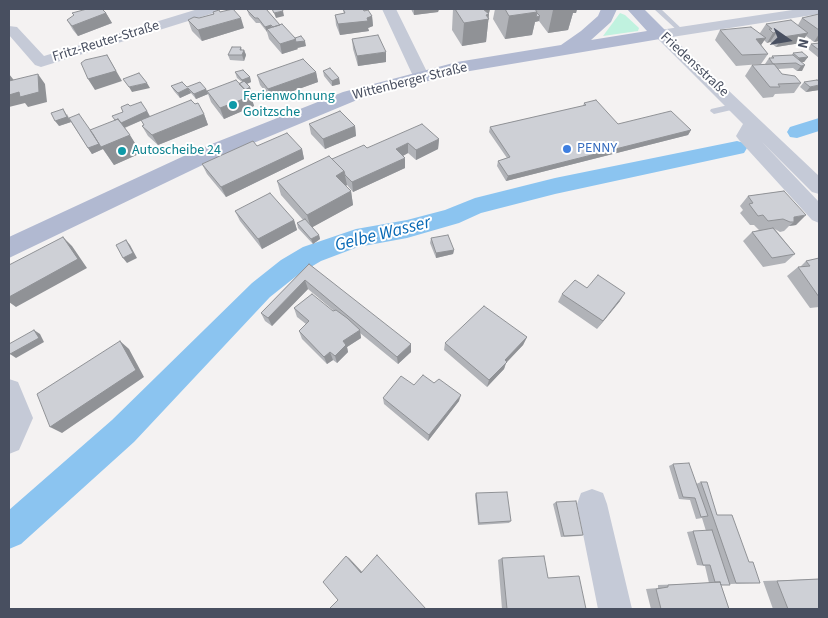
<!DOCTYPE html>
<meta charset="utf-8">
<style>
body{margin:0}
#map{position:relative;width:828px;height:618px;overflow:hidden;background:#f4f2f2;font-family:"Source Sans 3",sans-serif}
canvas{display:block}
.frame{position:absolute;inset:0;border:10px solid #484f60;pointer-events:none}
.north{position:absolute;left:763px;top:15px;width:50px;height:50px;-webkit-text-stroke:4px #fff;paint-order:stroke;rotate:103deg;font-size:14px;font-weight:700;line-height:20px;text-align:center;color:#484f60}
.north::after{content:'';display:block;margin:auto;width:18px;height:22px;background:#484f60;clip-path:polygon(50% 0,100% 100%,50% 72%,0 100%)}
</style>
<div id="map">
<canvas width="828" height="618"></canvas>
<div class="frame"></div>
<div class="north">N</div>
</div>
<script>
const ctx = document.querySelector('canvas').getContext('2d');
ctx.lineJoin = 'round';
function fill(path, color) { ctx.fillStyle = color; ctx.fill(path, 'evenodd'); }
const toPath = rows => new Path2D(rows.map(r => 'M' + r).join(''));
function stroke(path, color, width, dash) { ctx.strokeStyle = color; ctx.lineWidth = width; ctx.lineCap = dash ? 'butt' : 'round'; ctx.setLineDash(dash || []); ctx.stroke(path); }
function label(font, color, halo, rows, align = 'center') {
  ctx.font = font + ' "Source Sans 3",sans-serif'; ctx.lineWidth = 4; ctx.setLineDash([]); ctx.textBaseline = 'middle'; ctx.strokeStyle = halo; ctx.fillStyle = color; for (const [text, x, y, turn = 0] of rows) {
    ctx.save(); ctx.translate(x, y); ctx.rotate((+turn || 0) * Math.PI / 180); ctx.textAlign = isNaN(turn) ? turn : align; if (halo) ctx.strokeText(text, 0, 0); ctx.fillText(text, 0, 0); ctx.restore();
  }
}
fill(toPath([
 [620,13,625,15,639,28,638,31,603,36]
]), '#c0f2df');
fill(toPath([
 [819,118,819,131,797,138,790,137,787,132,790,127,819,118],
 [737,141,744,143,747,148,744,153,555,194,481,213,459,223,407,238,358,247,321,261,299,274,270,297,134,442,21,544,9,549,9,510,112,420,252,283,281,260,303,247,356,229,407,220,445,210,475,198,555,178,737,141]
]), '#8bc4f0');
fill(toPath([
 [654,9,661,9,683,30,683,32,679,32,654,9],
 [737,103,741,106,740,108,714,114,710,111,711,109,737,103]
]), '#c5cad7');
fill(toPath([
 [198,9,219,9,217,12,41,67,35,65,9,35,9,26,17,27,44,56,198,9],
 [382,9,396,9,429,76,427,79,415,79,413,76,382,9],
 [799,9,819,9,819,14,672,37,819,176,819,194,812,192,762,142,819,202,819,223,812,220,739,140,736,136,743,124,653,34,660,30,799,9],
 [9,379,18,382,33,418,19,450,9,454,9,379],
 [592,489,603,493,607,504,632,609,598,609,577,504,581,493,592,489]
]), '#c5cad7');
fill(toPath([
 [601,9,617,9,611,22,591,40,647,31,627,9,644,9,669,34,666,38,660,39,458,73,357,100,215,159,9,258,9,237,199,149,343,92,457,62,561,45,581,31,598,16,601,9]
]), '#b1b9d1');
fill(toPath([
 [343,9,369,9,364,10,372,16,373,26,368,28,369,31,340,35,336,25,335,15,344,14],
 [411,9,439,9,438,12,414,15],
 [453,9,490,9,489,13,488,13,489,14,486,42,462,46,452,30],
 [495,9,535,9,536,10,536,9,577,9,576,13,573,13,568,30,548,33,539,21,535,22,532,35,505,39,493,19],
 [679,9,709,9,681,10],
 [247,10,267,10,280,25,295,38,306,46,297,48,298,49,282,54,269,39,267,32,260,23,256,23,249,15],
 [213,12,220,12,244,28,202,41,192,31,188,20,199,18,213,14],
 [106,13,112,23,78,36,73,30,67,20],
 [819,14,819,41,814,42,806,36,801,43,776,47,770,42,767,43,764,40,761,45,768,54,761,64,736,66,715,40,720,30,760,33,766,24,798,25,802,18],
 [352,39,386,62,358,66,353,49],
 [819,43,819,58,808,49,811,44],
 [241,47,242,50,244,50,246,55,244,61,230,60,228,55],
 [793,53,808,57,804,62,802,62,802,71,797,71,793,68,778,69,782,74,801,83,794,93,775,94,773,97,763,98,745,76,752,65,766,65,765,64,769,58,771,58,772,56,792,55],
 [323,71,339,78,340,84,332,86,324,76],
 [235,72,250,77,251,82,247,84,250,87,252,93,249,94,251,96,254,106,224,119,211,102,208,94,196,99,191,93,180,98,174,91,171,86,206,89,207,91,242,82,237,78],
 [316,72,318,82,271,99,260,85,257,75],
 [804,82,819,90,806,92,800,87],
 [584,103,618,124,691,130,688,135,506,181,497,166,498,161,507,158,489,132,490,127,583,106],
 [130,106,147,111,150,116,204,114,208,125,158,145,148,136,142,126,144,125,142,120,125,128,141,153,114,165,103,149,92,154,71,122,59,126,67,114,69,118,93,134,115,120,123,112],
 [309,124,355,126,356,136,325,149,311,134],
 [439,139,438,149,416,160,408,153,403,156,405,168,353,192,347,185,346,186,351,191,353,205,312,227,319,235,320,239,313,244,298,228,297,223,303,220,281,195,277,181,332,159,367,148],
 [302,149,304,159,226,197,207,174,202,164],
 [784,191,796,225,789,226,784,231,780,232,775,229,795,254,785,263,763,267,743,241,752,232,759,230,754,225,750,225,740,213,743,210,740,206,748,196],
 [235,211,294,220,297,230,262,249,240,221],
 [431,238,454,250,453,254,436,258,430,243],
 [819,258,819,307,810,308,787,276,798,267,800,267,806,261],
 [309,264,411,352,398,364,360,333,361,338,347,347,348,352,337,363,333,360,327,364,302,339,299,331,306,324,297,317,294,308,333,311,334,311,308,289,272,326,265,321,261,313],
 [587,288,620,301,597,329,558,302,562,294],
 [527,337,523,345,506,363,504,369,487,387,444,350,445,343],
 [383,398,459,401,428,441,384,404],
 [673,464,696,484,701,482,717,515,749,562,760,583,730,584,721,585,729,609,651,609,646,589,658,588,658,585,709,583,705,566,697,565,687,532,693,531,706,531,702,518,696,519,690,500,679,499,669,466],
 [476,493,511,521,509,523,478,525,475,495],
 [556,502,583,535,580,536,561,537,553,504],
 [502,558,548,578,586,609,502,609,498,560],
 [819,579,819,609,773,609,763,581]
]), '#b1b3b8');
fill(toPath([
 [414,9,439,9,438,12,414,15],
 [480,9,490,9,489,13,479,14],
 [559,9,577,9,576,13,573,13,568,30,548,33,553,10],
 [283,11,284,16,276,18,274,13],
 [537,12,536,17,540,16,539,21,535,22,532,35,505,39,509,16],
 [106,13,112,23,78,36,72,26],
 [489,14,486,42,462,46,464,23],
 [372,16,373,26,368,28,369,31,340,35,338,24],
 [241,18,244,28,202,41,198,30],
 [271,25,272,30,267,29,267,32,265,27],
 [777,32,770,42,767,43,773,33],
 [808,33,801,43,776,47,783,37],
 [819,34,819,41,814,42],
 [766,38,759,48,756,39],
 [296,39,305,41,306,46,297,48,298,49,282,54,280,44],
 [244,50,246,55,244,61,242,55],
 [386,52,386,62,358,66,357,56],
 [107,55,122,81,95,90,88,79],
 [808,57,804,62,795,63,799,58],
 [805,65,802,71,797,71,801,66],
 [316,72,318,82,271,99,268,89],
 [9,74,17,84,9,81],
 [38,74,45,84,47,102,28,107,25,103,9,107,9,95],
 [250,77,251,82,244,85,242,80],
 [339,78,340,84,332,86,332,81],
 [147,83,150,88,132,92,129,87],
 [819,85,819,90,806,92,810,87],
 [250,87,252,93,247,95,245,90],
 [188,88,191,93,180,98,178,93],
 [206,89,208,94,196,99,194,94],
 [251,96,254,106,224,119,220,108],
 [63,109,71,122,59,126,55,121],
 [147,111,150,117,121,129,118,124],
 [204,114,208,125,158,145,152,135],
 [355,126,356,136,325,149,323,139],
 [691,130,688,135,506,181,508,176],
 [130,135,141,153,114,165,103,149,92,154,88,148,99,143],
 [439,139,438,149,416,160,416,150],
 [408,143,408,153,397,159,396,149],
 [302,149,304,159,226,197,221,187],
 [405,158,405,168,353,192,352,182],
 [344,171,347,185,338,190,336,176],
 [351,191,353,205,311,228,307,215],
 [806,215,796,225,789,226,794,222,794,217],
 [294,220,297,230,262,249,258,239],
 [319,235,320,239,313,244,311,239],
 [63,237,72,246,87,268,16,307,9,302,9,297],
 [126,240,130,245,137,258,127,263,123,258],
 [454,250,453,254,436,258,436,253],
 [305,280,308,289,272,326,268,318],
 [625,293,620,301,597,329,603,321],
 [34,330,40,334,44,342,16,358,10,354],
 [360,330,361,338,347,347,348,352,337,363,335,356,343,341],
 [527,337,523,345,506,363,504,369,487,387,489,380,505,360],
 [120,341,129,349,144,377,62,433,50,427],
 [411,344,411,352,398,364,397,357],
 [330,352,333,360,327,364,324,357],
 [461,395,459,401,428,441,429,435],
 [346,556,349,558,364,574,361,573]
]), '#909296');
const building = toPath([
 [87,9,102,9,106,13,72,26,67,20,74,15,72,13,87,9],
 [233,9,241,18,198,30,188,20,194,17,199,18,214,14,213,12,219,10,220,12,233,9],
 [251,9,266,9,280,25,273,27,271,25,265,27,258,18,255,18,247,10,251,9],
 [272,9,282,9,283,11,274,13,272,9],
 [343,9,363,9,364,11,368,10,372,16,367,18,368,21,338,24,335,15,345,13,343,9],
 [455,9,483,9,489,14,486,15,489,19,464,23,455,9],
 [505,9,535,9,537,12,509,16,505,9],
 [537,13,540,16,536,17,537,13],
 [819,14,819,30,802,18,819,14],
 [791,20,808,33,783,37,777,32,773,33,769,29,772,29,766,24,791,20],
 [282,24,296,39,280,44,267,29,282,24],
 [751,27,766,38,756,39,768,54,742,55,720,30,751,27],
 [378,35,386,52,357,56,352,39,378,35],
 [301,36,305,41,296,42,295,38,301,36],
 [819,43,819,50,811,44,819,43],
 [232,47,241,47,240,50,244,50,242,55,228,55,232,47],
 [802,52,808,57,799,58,793,53,802,52],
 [107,55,116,71,88,79,81,63,85,60,107,55],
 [793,55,805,65,801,66,796,63,773,64,769,58,774,58,772,56,793,55],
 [303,59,316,72,268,89,257,75,303,59],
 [774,64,782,74,795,76,801,83,778,84,780,87,770,87,752,65,774,64],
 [330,68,339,78,332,81,323,71,330,68],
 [243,70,250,77,242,80,235,72,243,70],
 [139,73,147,83,129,87,123,79,139,73],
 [9,74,9,81,38,74,39,92,20,97,19,92,9,95,9,74],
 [236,80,251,96,220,108,207,91,236,80],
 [817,80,819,81,819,85,810,87,804,82,817,80],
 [244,81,250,87,245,90,239,84,244,81],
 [182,82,187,87,200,82,206,89,194,94,188,88,178,93,171,86,182,82],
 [191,100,195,104,198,103,204,114,152,135,142,126,144,125,141,120,191,100],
 [596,100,618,124,671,111,691,130,508,176,498,161,510,157,490,127,586,105,584,103,596,100],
 [141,102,147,111,121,123,118,119,115,120,112,116,123,112,121,107,128,104,130,106,141,102],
 [63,109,67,117,55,121,51,113,63,109],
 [340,111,355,126,323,139,309,124,340,111],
 [79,114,93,134,99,144,88,148,69,118,79,114],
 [118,119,130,135,101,147,90,130,118,119],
 [422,124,439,139,416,150,408,143,396,149,405,158,352,182,345,175,344,171,332,159,364,145,367,148,422,124],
 [287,133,302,149,221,187,202,164,253,141,257,146,287,133],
 [329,156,344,171,336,176,351,191,307,215,277,181,329,156],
 [784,191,806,215,794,217,794,222,790,222,783,219,768,221,763,215,758,216,749,204,753,203,748,196,784,191],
 [270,193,294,220,258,239,235,211,270,193],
 [305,219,319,235,311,239,297,223,305,219],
 [773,228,795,254,772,258,752,232,773,228],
 [448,235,454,250,436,253,431,238,448,235],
 [63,237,78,259,9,297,9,265,63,237],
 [126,240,133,253,123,258,116,245,126,240],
 [819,258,819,297,798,267,810,266,806,261,819,258],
 [309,264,411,344,397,357,305,280,268,318,261,313,309,264],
 [598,275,625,293,603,321,562,294,575,280,587,288,598,275],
 [312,294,333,311,336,310,347,318,360,330,343,341,346,345,335,356,330,352,324,357,299,331,309,321,294,308,312,294],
 [484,306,527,337,505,360,507,362,489,380,445,343,484,306],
 [34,330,39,338,10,354,9,351,9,344,34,330],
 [120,341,136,370,50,427,37,394,120,341],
 [423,375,434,383,439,379,461,395,429,435,383,398,401,376,414,385,423,375],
 [689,463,708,516,701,517,695,498,683,497,673,464,689,463],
 [701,482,707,482,717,515,732,515,749,562,753,562,760,583,736,583,701,482],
 [507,492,511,521,479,523,476,493,507,492],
 [576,501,583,535,564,536,556,502,576,501],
 [712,530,730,585,721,585,720,582,715,582,710,565,703,565,693,531,712,530],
 [377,555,426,609,329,609,338,600,323,582,346,556,361,573,377,555],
 [544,556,548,578,579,576,586,609,507,609,502,558,544,556],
 [819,579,819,609,788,609,777,581,819,579],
 [720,582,729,609,661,609,656,589,668,587,668,585,720,582]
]);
fill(building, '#ced0d6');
stroke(building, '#909296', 1);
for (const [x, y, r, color] of [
 [233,105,5,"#0f9aa8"],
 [567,149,5,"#3f7fe0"],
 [122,151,5,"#0f9aa8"]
]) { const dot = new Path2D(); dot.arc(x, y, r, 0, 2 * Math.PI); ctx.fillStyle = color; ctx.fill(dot); stroke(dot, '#fff', 2); }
label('14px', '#484f60', '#fff', [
 ["Fritz-Reuter-Straße",106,42,-17],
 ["Friedensstraße",694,65,43],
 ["Wittenberger Straße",410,82,-14]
]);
label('14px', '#0d838f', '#fff', [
 ["Ferienwohnung",243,97],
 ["Goitzsche",243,113],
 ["Autoscheibe 24",132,151]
], 'left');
label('14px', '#366cbe', '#fff', [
 ["PENNY",577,149]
], 'left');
label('italic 18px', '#0668b5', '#fff', [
 ["Gelbe Wasser",383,235,-14]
]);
</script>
